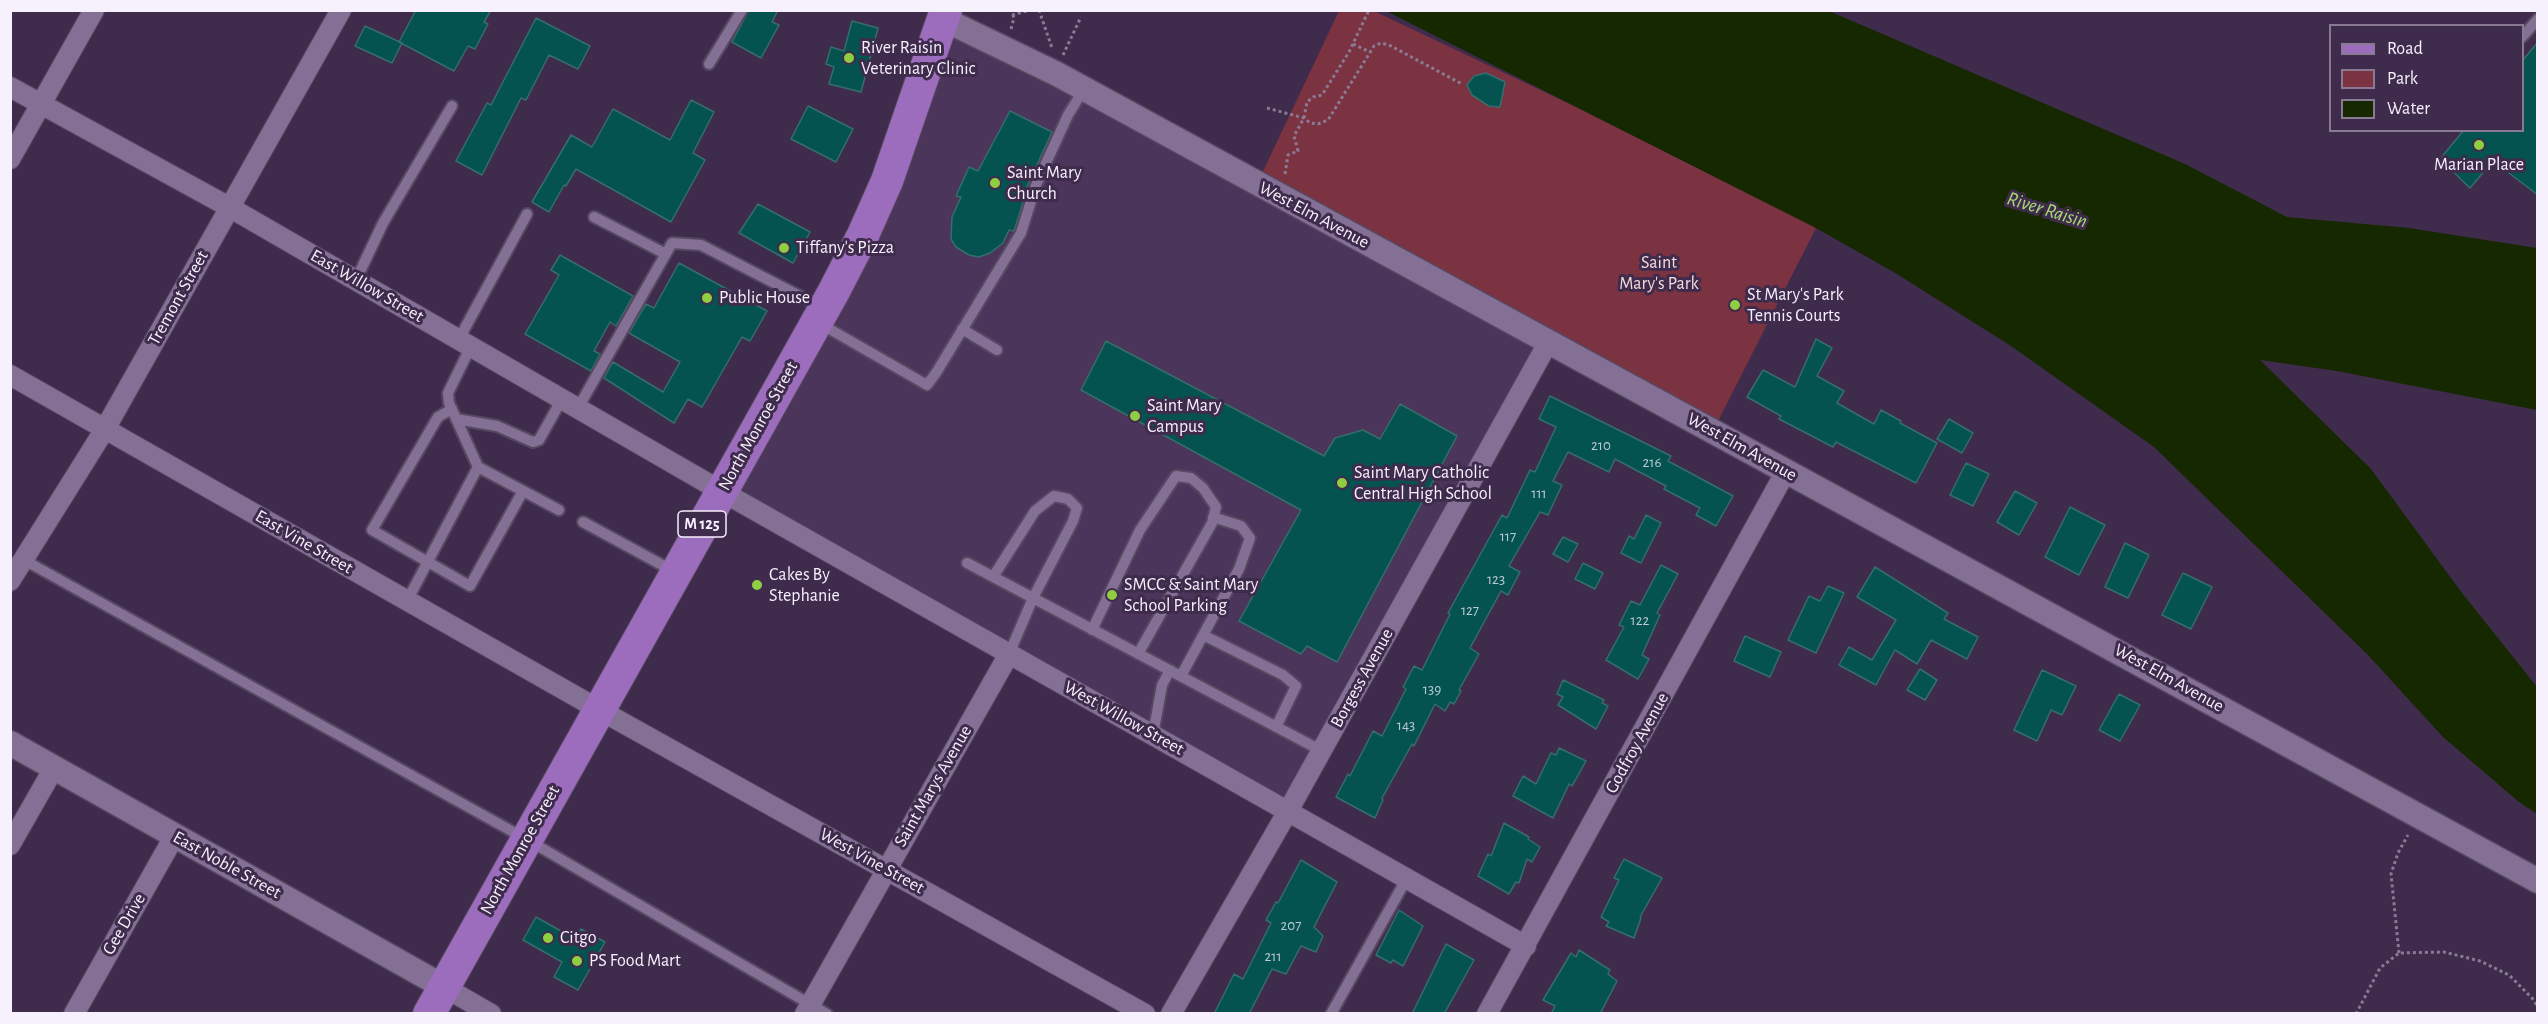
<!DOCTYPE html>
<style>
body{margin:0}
#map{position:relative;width:2548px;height:1024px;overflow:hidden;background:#3f2b4c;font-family:"Alegreya Sans",sans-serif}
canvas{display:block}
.frame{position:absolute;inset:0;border:12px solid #f7f0fd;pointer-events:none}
.legend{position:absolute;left:2329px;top:24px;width:195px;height:108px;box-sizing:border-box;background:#3f2b4c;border:2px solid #897a93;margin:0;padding:8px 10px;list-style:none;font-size:18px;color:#f7f0fd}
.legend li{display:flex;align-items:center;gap:12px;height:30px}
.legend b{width:30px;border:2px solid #897a93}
</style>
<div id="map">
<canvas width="2548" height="1024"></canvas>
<div class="frame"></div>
<ul class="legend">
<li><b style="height:8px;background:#9c6dbc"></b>Road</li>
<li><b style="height:16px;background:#7c3341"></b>Park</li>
<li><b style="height:16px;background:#162800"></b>Water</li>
</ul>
</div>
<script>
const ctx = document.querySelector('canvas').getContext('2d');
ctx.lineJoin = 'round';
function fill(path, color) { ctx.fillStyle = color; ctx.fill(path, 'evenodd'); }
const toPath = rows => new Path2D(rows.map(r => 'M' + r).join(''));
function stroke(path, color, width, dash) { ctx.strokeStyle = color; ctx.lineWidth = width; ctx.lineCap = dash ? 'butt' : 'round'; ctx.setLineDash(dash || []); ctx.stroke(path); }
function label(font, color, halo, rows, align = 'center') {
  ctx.font = font + ' "Alegreya Sans",sans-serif'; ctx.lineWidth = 6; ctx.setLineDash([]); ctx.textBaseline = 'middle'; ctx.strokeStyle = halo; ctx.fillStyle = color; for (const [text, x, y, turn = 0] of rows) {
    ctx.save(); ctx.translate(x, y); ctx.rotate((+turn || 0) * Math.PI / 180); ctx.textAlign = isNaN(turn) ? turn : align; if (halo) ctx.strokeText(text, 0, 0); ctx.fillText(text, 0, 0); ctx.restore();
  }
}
fill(toPath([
 [943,19,1549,341,1288,811,721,491,833,293]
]), '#4b355a');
fill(toPath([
 [1339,11,1374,11,1576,107,1816,228,1713,431,1257,184]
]), '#7c3341');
fill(toPath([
 [1386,11,1829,11,2185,164,2287,217,2409,228,2537,248,2537,410,2337,371,2260,360,2371,469,2462,593,2537,687,2537,814,2519,802,2443,737,2368,655,2154,447,2011,346,1897,274,1816,228]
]), '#162800');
const building = toPath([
 [416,10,491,10,484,22,488,24,475,49,468,46,454,71,399,42,416,10],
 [749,10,778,10,772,22,779,25,761,58,732,42,749,10],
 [536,18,590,46,578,69,549,55,526,100,521,98,482,175,456,161,487,103,491,105,536,18],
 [852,21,878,28,861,92,829,84,834,67,826,64,831,47,844,51,852,21],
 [365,26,402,43,392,63,355,46,365,26],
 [2538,42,2538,195,2493,161,2470,188,2440,159,2464,130,2523,130,2523,60,2538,42],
 [1486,73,1505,82,1500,107,1489,106,1472,95,1467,85,1474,76,1486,73],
 [691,100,714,112,693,153,705,160,671,222,576,169,566,186,564,185,549,212,532,202,571,135,592,147,613,109,670,140,691,100],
 [808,106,853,129,836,162,791,139,808,106],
 [1010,111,1052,132,1023,195,1025,196,1014,231,1009,230,1003,243,990,253,979,257,969,255,956,247,951,239,952,217,961,197,956,196,969,167,978,171,1010,111],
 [758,204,810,232,793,263,739,233,758,204],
 [560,255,633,296,616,326,610,322,594,351,600,354,591,371,525,334,559,275,551,270,560,255],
 [679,263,767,311,750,341,742,337,702,407,688,399,674,423,604,378,613,362,663,392,680,362,629,333,646,304,654,308,679,263],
 [1816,339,1832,348,1817,376,1844,391,1837,403,1874,424,1881,410,1901,421,1900,423,1937,443,1916,483,1836,442,1833,447,1779,419,1781,416,1747,397,1763,370,1795,387,1816,339],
 [1106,341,1324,456,1335,438,1363,430,1380,439,1400,404,1457,436,1337,662,1307,646,1301,654,1239,621,1301,510,1081,390,1106,341],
 [1550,396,1671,456,1668,461,1733,496,1716,526,1696,515,1700,508,1664,489,1666,486,1615,459,1609,472,1568,452,1553,481,1562,485,1548,515,1540,512,1509,566,1520,572,1508,595,1501,591,1470,648,1479,654,1459,690,1461,691,1454,704,1450,702,1445,711,1435,704,1414,746,1412,744,1382,798,1383,800,1375,818,1336,797,1348,774,1350,776,1373,731,1382,736,1406,689,1403,687,1414,666,1422,670,1450,614,1448,613,1502,515,1507,518,1530,470,1535,472,1556,427,1539,419,1550,396],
 [1949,419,1973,433,1962,453,1937,439,1949,419],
 [1966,463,1989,474,1973,506,1950,495,1966,463],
 [2015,491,2037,503,2019,535,1997,522,2015,491],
 [2070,507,2105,525,2079,575,2045,557,2070,507],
 [1646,515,1661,523,1641,563,1621,553,1629,536,1634,539,1646,515],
 [1563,537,1578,544,1568,562,1553,554,1563,537],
 [2125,543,2149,555,2128,598,2105,587,2125,543],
 [1583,563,1603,573,1595,589,1575,579,1583,563],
 [1661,565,1678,574,1657,613,1660,615,1642,655,1649,659,1638,679,1606,660,1624,627,1619,625,1631,601,1640,605,1661,565],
 [1875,567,1948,613,1944,619,1978,637,1967,659,1931,640,1917,664,1895,650,1876,685,1839,665,1849,647,1872,660,1896,620,1857,597,1875,567],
 [2183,573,2212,587,2191,629,2162,615,2183,573],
 [1828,586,1844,593,1816,653,1788,640,1809,596,1820,601,1828,586],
 [1745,636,1781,652,1770,677,1734,661,1745,636],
 [1920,669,1937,680,1925,700,1907,690,1920,669],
 [2042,670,2076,686,2062,715,2051,710,2037,741,2014,730,2042,670],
 [1563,680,1604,700,1602,703,1608,706,1596,729,1558,705,1563,697,1557,694,1563,680],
 [2119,694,2140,705,2120,741,2099,730,2119,694],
 [1559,748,1586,761,1572,786,1569,784,1553,818,1513,796,1523,776,1536,784,1551,753,1556,755,1559,748],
 [1504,823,1529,837,1528,839,1540,847,1532,862,1527,859,1519,883,1516,882,1509,894,1478,876,1488,854,1491,856,1504,823],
 [1624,859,1662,878,1640,917,1641,918,1634,938,1606,926,1609,922,1601,917,1619,880,1614,878,1624,859],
 [1301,860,1337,882,1314,927,1323,936,1316,952,1301,946,1286,974,1272,969,1249,1014,1214,1014,1234,974,1243,979,1271,923,1266,920,1276,902,1278,903,1301,860],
 [1399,910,1423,926,1403,966,1393,960,1391,963,1376,955,1399,910],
 [536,917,575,939,581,929,605,942,578,990,554,977,562,962,523,940,536,917],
 [1446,944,1474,960,1444,1014,1412,1014,1446,944],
 [1579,950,1610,970,1608,974,1617,981,1600,1014,1551,1014,1555,1006,1543,1000,1571,953,1576,957,1579,950]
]);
fill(building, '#045350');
stroke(building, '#356e6b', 1.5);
const service = toPath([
 [2522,37,2538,19],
 [709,64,742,10],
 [594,217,666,254],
 [356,280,383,223,452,106],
 [819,323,927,385,936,373,1021,233,1036,185,1068,115,1084,89],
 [962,329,997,350],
 [459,339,527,214],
 [578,408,672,243,701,245,821,307],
 [452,409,438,417,372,530,470,586,523,491],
 [456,419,497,426,533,442,539,440,562,399],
 [478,467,559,510],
 [583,522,675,572],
 [24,560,526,839,827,1014],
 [967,563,1322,751],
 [993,577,1035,511,1054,496,1068,499,1077,508,1073,521,1033,598,1009,654],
 [407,601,478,467,449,403,448,393,471,346],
 [1092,630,1140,530,1176,476,1191,478,1203,488,1216,507,1212,523,1138,654],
 [1203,635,1283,675,1296,686,1276,727],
 [1181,676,1239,569,1250,538,1241,526,1213,517],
 [1153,735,1162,685,1170,670],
 [1331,1014,1407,878]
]);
const minor = toPath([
 [10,87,229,207,721,491,1526,946],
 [10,159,94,10],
 [10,375,598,709,1145,1014],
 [10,581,105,429,341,10],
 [10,845,54,768],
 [444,987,491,1014],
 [74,1014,175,835],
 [805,1014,1009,654],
 [1171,1014,1288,811,1549,341],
 [1487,1014,1786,471]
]);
const tertiary = toPath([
 [943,19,1057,74,2538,881],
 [10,743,444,987]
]);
const primary = toPath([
 [429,1014,833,293,863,235,887,181,946,10]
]);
stroke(service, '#574862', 14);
stroke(minor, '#574862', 22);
stroke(tertiary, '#574862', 27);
stroke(primary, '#574862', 34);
stroke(toPath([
 [1039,10,1052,48],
 [1012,15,1030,10],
 [1011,29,1014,18,1011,10],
 [1353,44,1370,52],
 [1063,55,1081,17],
 [1267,108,1304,118,1310,123,1318,124,1328,120,1374,46,1381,43,1389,45,1462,84],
 [1285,174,1288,155,1298,151,1294,136,1304,118,1307,102,1313,97,1322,95,1349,52,1369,10],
 [2399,953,2391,874,2398,853,2408,835],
 [2356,1014,2380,968,2399,953,2444,952,2480,961,2509,975,2532,998,2538,1007]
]), '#8a7b94', 3, [3, 3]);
stroke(service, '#857095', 10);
stroke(minor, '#857095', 20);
stroke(tertiary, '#857095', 24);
stroke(primary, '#9c6dbc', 32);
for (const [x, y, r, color] of [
 [849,58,6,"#8fcd42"],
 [2479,145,6,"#8fcd42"],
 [995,183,6,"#8fcd42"],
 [784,248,6,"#8fcd42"],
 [707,298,6,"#8fcd42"],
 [1735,305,6,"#8fcd42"],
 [1135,416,6,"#8fcd42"],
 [1342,483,6,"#8fcd42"],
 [757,585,6,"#8fcd42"],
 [1112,595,6,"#8fcd42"],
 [548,938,6,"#8fcd42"],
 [577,961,6,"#8fcd42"]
]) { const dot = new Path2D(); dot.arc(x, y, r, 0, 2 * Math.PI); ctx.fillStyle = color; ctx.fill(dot); stroke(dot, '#3f2b4c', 2); }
label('15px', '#bac9d2', null, [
 ["210",1601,445],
 ["216",1652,462],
 ["111",1539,493],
 ["117",1508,536],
 ["123",1496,579],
 ["127",1470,610],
 ["122",1640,620],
 ["139",1432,689],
 ["143",1406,725],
 ["207",1291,925],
 ["211",1273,956]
]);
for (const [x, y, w] of [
 [702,524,48]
]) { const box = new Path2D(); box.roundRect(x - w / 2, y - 13, w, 26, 4.5); ctx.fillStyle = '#3f2b4c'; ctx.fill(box); stroke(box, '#f7f0fd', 1.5); }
label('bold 16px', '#f7f0fd', null, [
 ["M 125",702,524]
]);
label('18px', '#f7f0fd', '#3f2b4c', [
 ["River Raisin",861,48],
 ["Veterinary Clinic",861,69],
 ["Marian Place",2479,165,"center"],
 ["Saint Mary",1007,173],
 ["Church",1007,194],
 ["Tiffany's Pizza",796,248],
 ["St Mary's Park",1747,295],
 ["Tennis Courts",1747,316],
 ["Public House",719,298],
 ["Saint Mary",1147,406],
 ["Campus",1147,427],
 ["Saint Mary Catholic",1354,473],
 ["Central High School",1354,494],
 ["Cakes By",769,575],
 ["Stephanie",769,596],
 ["SMCC & Saint Mary",1124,585],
 ["School Parking",1124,606],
 ["Citgo",560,938],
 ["PS Food Mart",589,961]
], 'left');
label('18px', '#f7f0fd', '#3f2b4c', [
 ["West Elm Avenue",1314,215,28],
 ["East Willow Street",367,286,30],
 ["Tremont Street",178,298,-61],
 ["North Monroe Street",758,426,-61],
 ["West Elm Avenue",1742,447,29],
 ["East Vine Street",304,542,30],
 ["Borgess Avenue",1362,678,-61],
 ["West Elm Avenue",2169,678,29],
 ["West Willow Street",1124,718,29],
 ["Godfroy Avenue",1637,743,-61],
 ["Saint Marys Avenue",933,786,-60],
 ["North Monroe Street",520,850,-61],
 ["West Vine Street",872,861,29],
 ["East Noble Street",227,865,29],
 ["Gee Drive",124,924,-60]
]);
label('18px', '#f4dadd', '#3f2b4c', [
 ["Saint",1659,263],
 ["Mary's Park",1659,284]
]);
label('italic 20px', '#a7d972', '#3f2b4c', [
 ["River Raisin",2047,210,17]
]);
</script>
